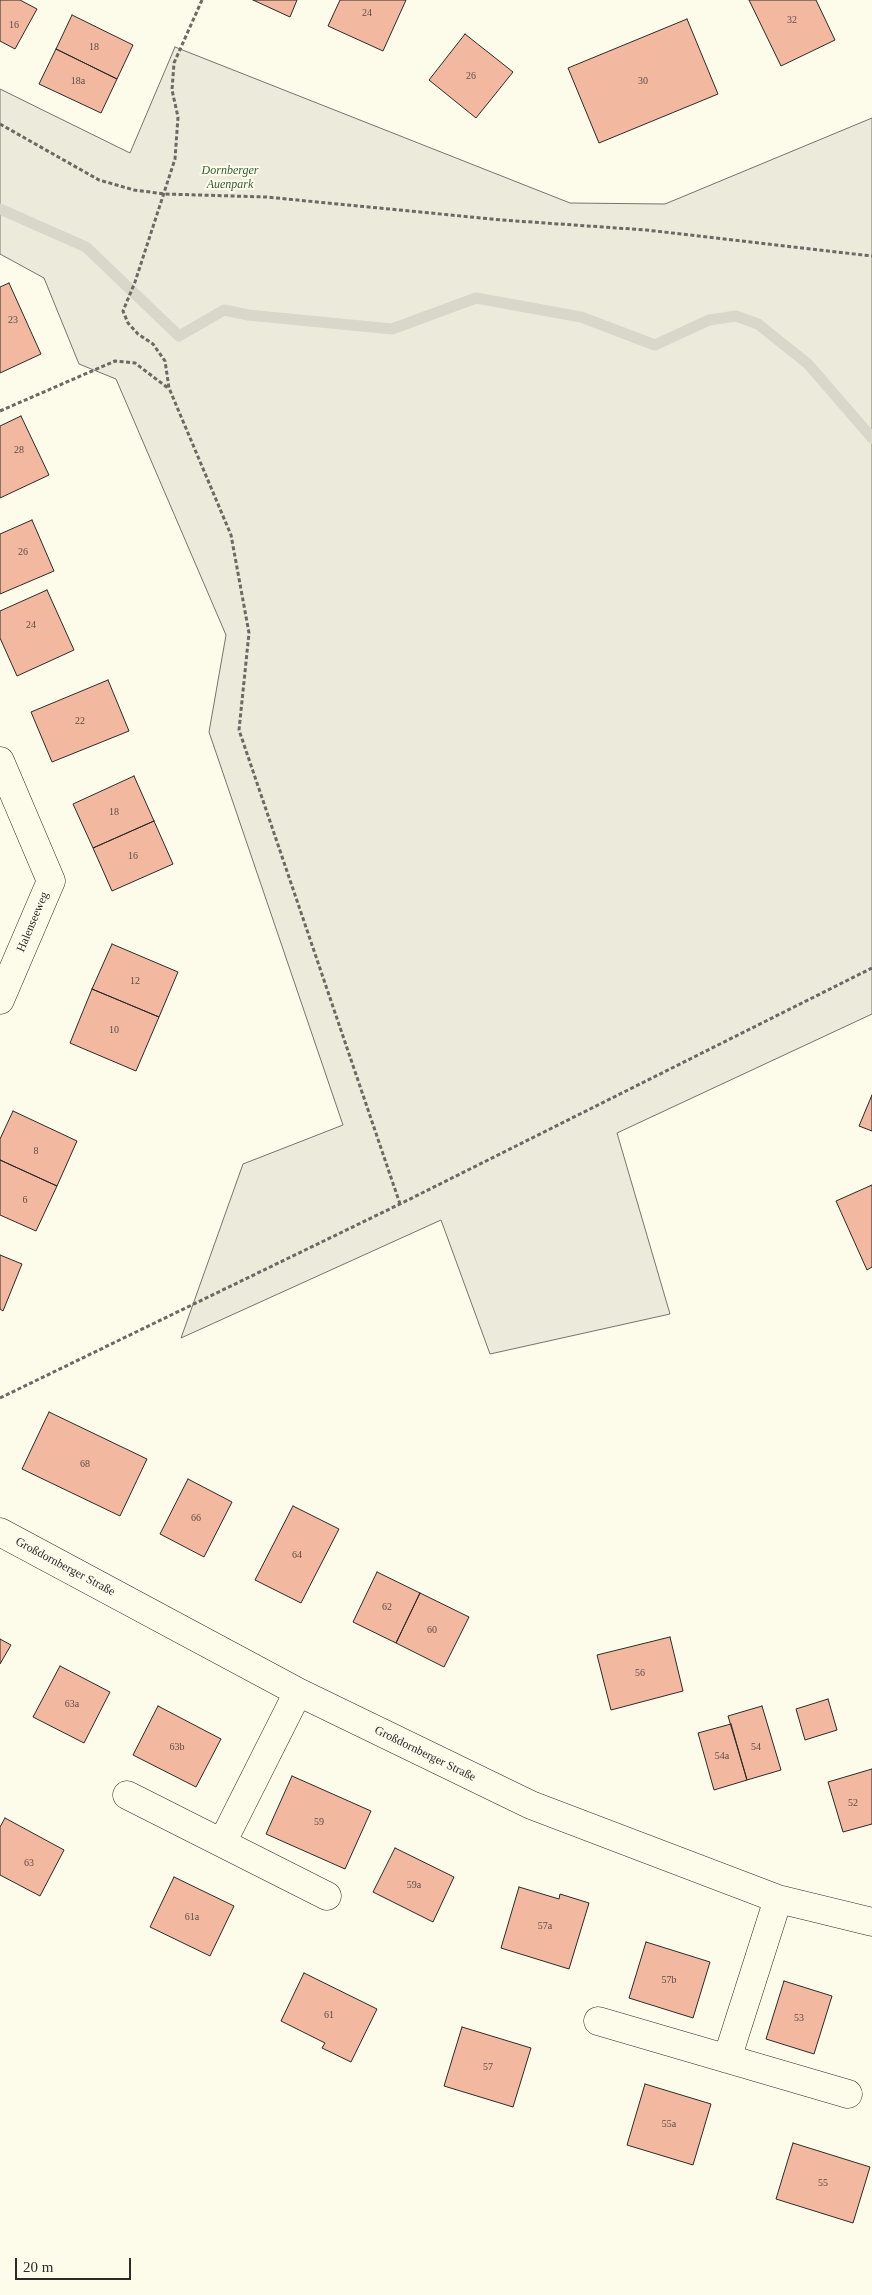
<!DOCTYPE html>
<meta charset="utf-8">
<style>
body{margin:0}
#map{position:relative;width:872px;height:2295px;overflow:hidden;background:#fdfbea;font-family:"Times New Roman",serif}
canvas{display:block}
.scale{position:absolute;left:15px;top:2258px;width:116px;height:22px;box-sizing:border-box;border:2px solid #2b2b2b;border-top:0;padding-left:6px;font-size:15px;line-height:18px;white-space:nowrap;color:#2b2b2b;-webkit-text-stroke:4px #fdfbea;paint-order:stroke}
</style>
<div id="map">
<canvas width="872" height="2295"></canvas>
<div class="scale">20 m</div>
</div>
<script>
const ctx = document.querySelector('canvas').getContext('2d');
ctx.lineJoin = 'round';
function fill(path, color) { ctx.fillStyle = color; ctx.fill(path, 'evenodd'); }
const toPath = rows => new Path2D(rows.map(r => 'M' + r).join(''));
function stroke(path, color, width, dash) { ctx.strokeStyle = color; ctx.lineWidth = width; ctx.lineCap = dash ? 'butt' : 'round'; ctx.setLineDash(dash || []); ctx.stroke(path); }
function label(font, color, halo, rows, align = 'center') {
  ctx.font = font + ' "Times New Roman",serif'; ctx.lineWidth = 4; ctx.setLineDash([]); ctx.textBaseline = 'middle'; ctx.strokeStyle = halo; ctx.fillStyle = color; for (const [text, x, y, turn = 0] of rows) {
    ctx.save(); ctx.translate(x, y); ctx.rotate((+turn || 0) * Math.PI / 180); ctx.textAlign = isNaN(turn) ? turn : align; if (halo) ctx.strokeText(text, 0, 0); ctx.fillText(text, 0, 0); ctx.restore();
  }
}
const green = toPath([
 [175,47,570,203,665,204,872,118,872,1014,617,1133,670,1314,490,1354,441,1220,181,1338,243,1164,343,1125,209,732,226,635,116,379,79,364,44,278,0,254,0,89,130,153,175,47]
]);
fill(green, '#ecebdb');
stroke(green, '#74746e', 1);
stroke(toPath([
 [0,209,86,247,179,336,224,310,248,315,392,329,476,298,581,317,655,345,709,320,736,316,758,324,808,364,872,438]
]), '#d8d7c9', 11);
const building = toPath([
 [0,0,20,0,37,9,15,49,0,41,0,0],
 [253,0,297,0,290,17,253,0],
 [340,0,406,0,383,51,328,26,340,0],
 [749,0,816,0,835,40,781,66,749,0],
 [72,15,133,45,117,79,56,49,72,15],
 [687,19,718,94,599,143,568,68,687,19],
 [465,34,513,72,476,118,429,80,465,34],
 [56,49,117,79,101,113,39,84,56,49],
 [9,283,41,354,0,373,0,287,9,283],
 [21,416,49,475,0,498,0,426,21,416],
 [32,520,54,571,0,594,0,534,32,520],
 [47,590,74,650,17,676,0,638,0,611,47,590],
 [108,680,129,731,52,762,31,712,108,680],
 [134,776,154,821,93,848,73,804,134,776],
 [154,821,173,864,112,891,93,848,154,821],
 [112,944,178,972,159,1017,92,989,112,944],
 [92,989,159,1017,136,1071,70,1043,92,989],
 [872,1095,872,1131,859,1126,872,1095],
 [13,1111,77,1141,57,1186,0,1160,0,1139,13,1111],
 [0,1160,57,1186,36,1231,0,1215,0,1160],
 [872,1185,872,1267,867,1270,836,1201,872,1185],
 [0,1255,22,1264,3,1311,0,1309,0,1255],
 [49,1412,147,1459,120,1516,22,1469,49,1412],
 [188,1479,232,1502,204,1557,160,1534,188,1479],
 [293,1506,339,1529,301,1603,255,1580,293,1506],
 [377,1572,420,1593,396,1643,353,1622,377,1572],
 [420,1593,469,1617,444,1667,396,1643,420,1593],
 [670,1637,683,1691,611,1710,597,1655,670,1637],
 [0,1639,11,1645,0,1664,0,1639],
 [60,1666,110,1692,84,1743,33,1717,60,1666],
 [828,1699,837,1730,805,1740,796,1709,828,1699],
 [158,1706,221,1739,196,1787,133,1755,158,1706],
 [762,1706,781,1770,747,1780,728,1716,762,1706],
 [731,1724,747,1780,714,1790,698,1733,731,1724],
 [872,1769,872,1824,843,1832,828,1782,872,1769],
 [292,1776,371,1811,345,1869,266,1834,292,1776],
 [5,1818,64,1850,40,1896,0,1875,0,1827,5,1818],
 [395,1848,454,1877,433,1922,373,1892,395,1848],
 [174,1877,234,1906,210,1956,150,1927,174,1877],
 [519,1887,559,1899,560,1894,589,1903,569,1969,501,1948,519,1887],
 [646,1942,710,1962,693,2018,629,1998,646,1942],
 [304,1973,377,2009,351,2062,322,2048,325,2043,281,2021,304,1973],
 [784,1981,832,1996,814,2054,766,2039,784,1981],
 [462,2027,531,2048,513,2107,444,2086,462,2027],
 [645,2084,711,2104,693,2165,627,2145,645,2084],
 [793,2143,870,2167,853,2223,776,2199,793,2143]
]);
fill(building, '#f2b8a0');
stroke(building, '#2b2b2b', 1);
const minor = toPath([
 [0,761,51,881,0,1000],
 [0,1532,298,1692,531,1805,778,1899,872,1922],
 [127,1795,327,1896],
 [222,1843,298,1692],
 [598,2021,848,2094],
 [727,2059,778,1899]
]);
stroke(minor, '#2b2b2b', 29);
stroke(toPath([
 [202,0,174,63,172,90,178,117,175,159,135,282,123,311,128,323,138,334,153,344,165,361,169,388,231,535,249,633,239,730,400,1204],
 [0,124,99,180,134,190,165,194,266,197,502,220,646,230,872,256],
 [0,411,115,361,135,363,168,388],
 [0,1398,400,1204,872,968]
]), '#6a6964', 3, [4, 2.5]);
stroke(minor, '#fdfbea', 28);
label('10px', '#5d4e48', null, [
 ["24",367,13],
 ["32",792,20],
 ["16",14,25],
 ["18",94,47],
 ["26",471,76],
 ["18a",78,81],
 ["30",643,81],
 ["23",13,320],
 ["28",19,450],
 ["26",23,552],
 ["24",31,625],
 ["22",80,721],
 ["18",114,812],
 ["16",133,856],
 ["12",135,981],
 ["10",114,1030],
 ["8",36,1151],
 ["6",25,1200],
 ["68",85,1464],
 ["66",196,1518],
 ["64",297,1555],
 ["62",387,1607],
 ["60",432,1630],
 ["56",640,1673],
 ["63a",72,1704],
 ["63b",177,1747],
 ["54",756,1747],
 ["54a",722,1756],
 ["52",853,1803],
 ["59",319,1822],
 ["63",29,1863],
 ["59a",414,1885],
 ["61a",192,1917],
 ["57a",545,1926],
 ["57b",669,1980],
 ["61",329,2015],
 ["53",799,2018],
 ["57",488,2067],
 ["55a",669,2124],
 ["55",823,2183]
]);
label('italic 12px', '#34623c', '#fdfbea', [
 ["Dornberger",230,171],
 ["Auenpark",230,185]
]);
label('12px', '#2b2b2b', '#fdfbea', [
 ["Halenseeweg",33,922,-67],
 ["Großdornberger Straße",65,1567,28],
 ["Großdornberger Straße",425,1754,26]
]);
</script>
